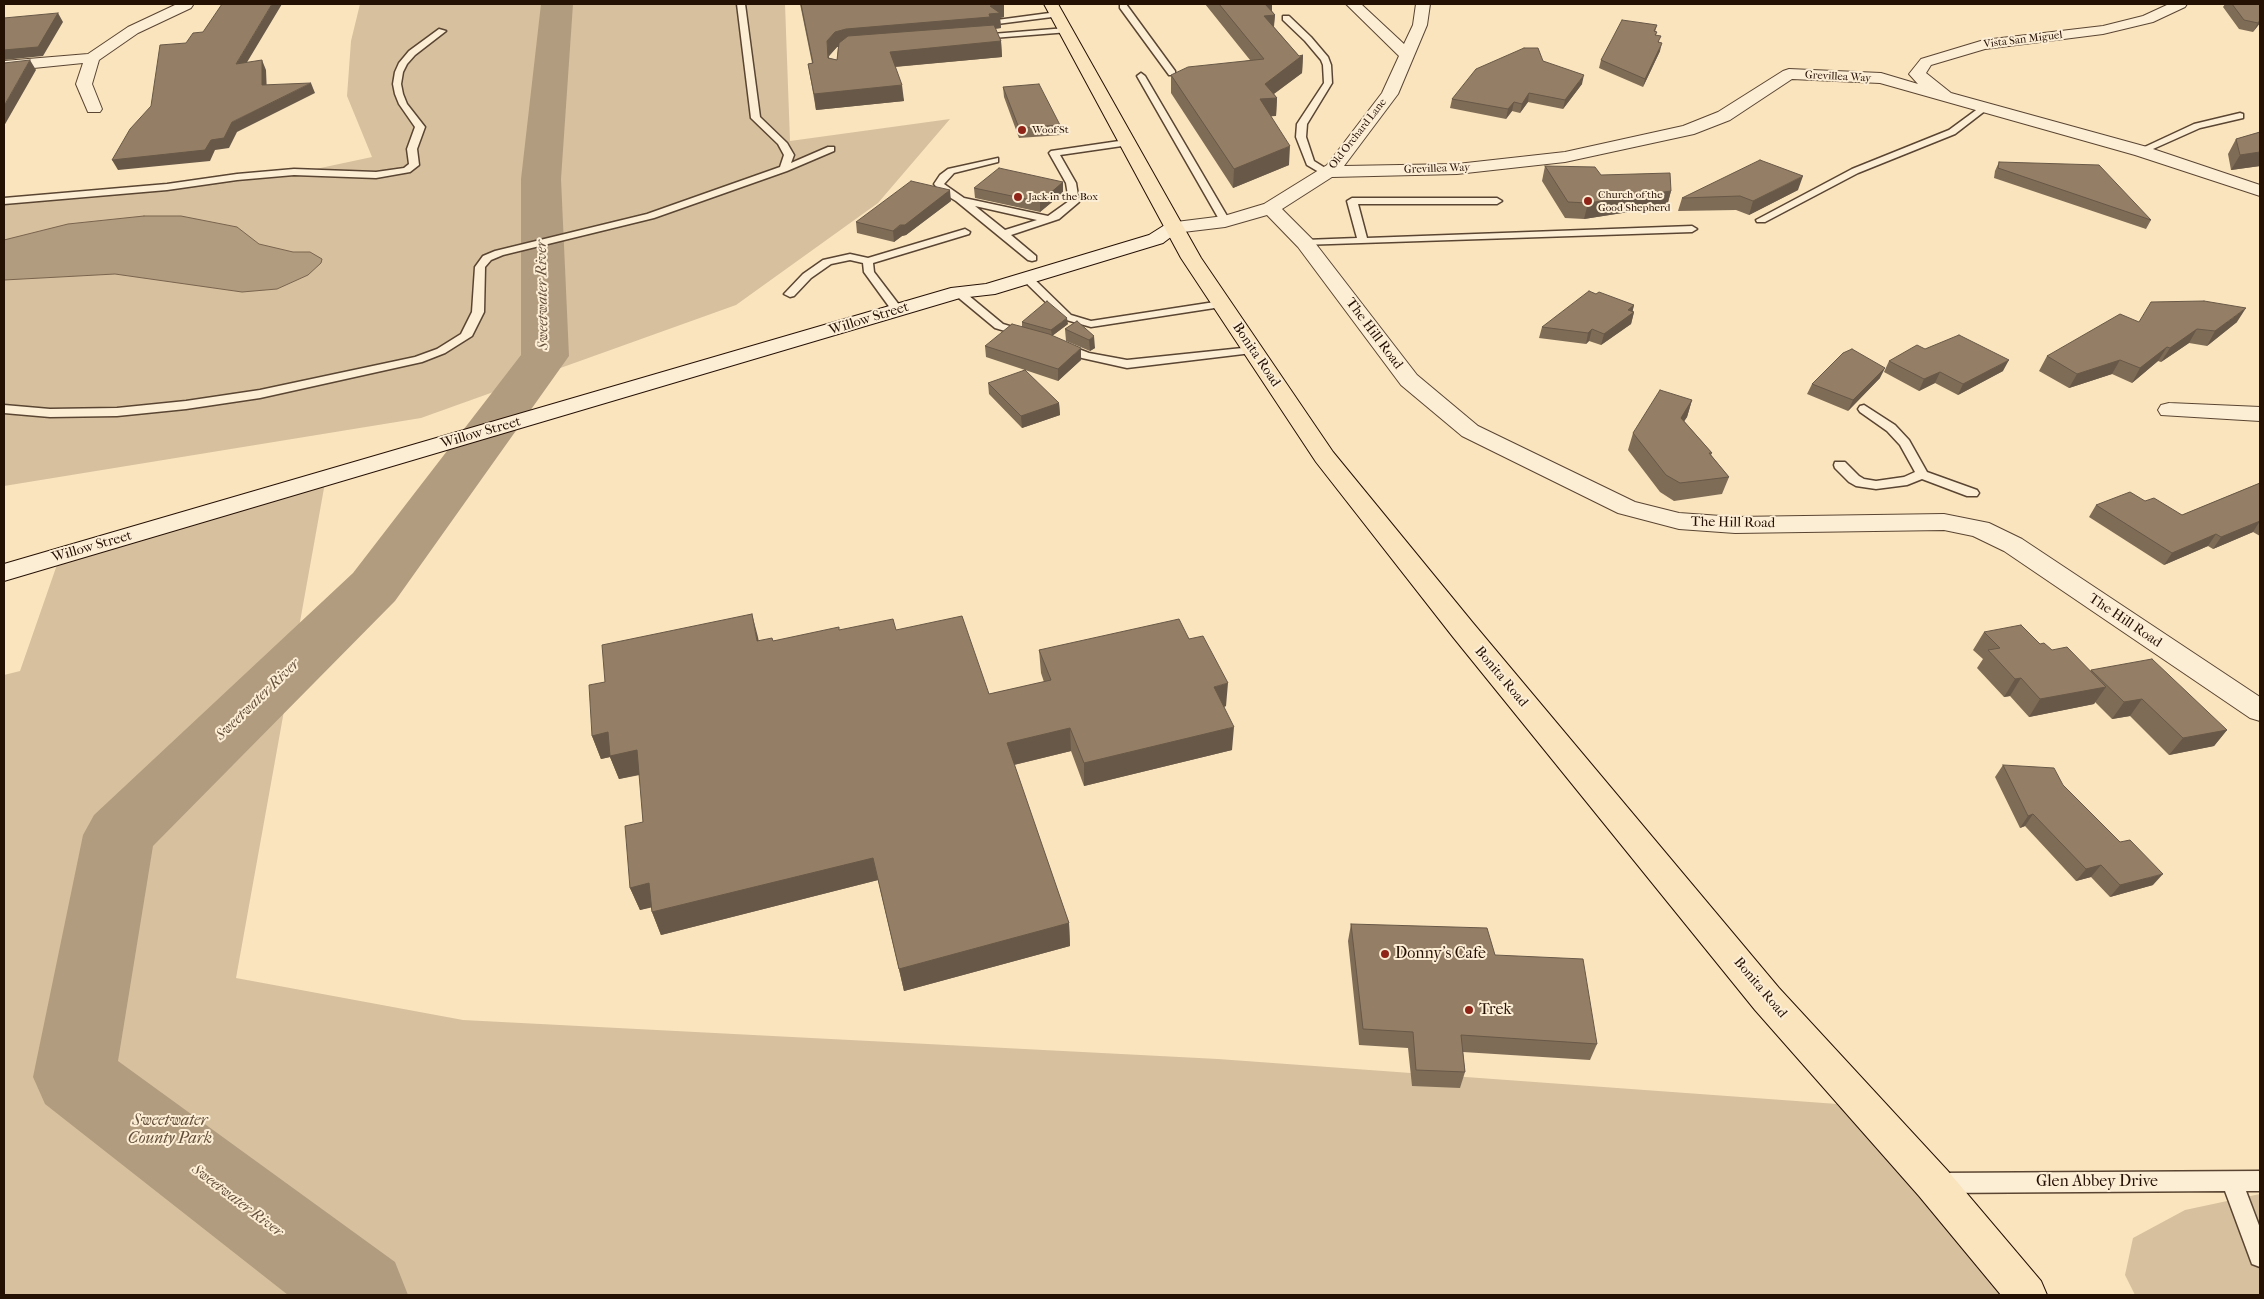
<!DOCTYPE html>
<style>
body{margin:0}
#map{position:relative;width:2264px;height:1299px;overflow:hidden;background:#fae4be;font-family:"IM FELL French Canon",serif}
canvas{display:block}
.frame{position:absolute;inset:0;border:5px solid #251004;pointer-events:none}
</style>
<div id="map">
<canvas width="2264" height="1299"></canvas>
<div class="frame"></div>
</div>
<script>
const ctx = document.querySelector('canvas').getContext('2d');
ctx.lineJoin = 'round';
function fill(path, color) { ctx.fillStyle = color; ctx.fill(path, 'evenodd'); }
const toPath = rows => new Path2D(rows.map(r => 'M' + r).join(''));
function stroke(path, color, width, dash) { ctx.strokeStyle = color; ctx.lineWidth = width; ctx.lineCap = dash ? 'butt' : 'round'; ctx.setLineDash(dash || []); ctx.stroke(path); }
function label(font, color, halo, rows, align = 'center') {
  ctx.font = font + ' "IM FELL French Canon",serif'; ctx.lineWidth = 4; ctx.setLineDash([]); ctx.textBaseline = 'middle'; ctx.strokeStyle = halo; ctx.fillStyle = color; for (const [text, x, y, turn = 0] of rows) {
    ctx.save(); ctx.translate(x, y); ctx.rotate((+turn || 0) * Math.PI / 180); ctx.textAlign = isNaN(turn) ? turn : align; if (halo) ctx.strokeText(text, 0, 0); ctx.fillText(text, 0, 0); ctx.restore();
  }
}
fill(toPath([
 [360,4,785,4,790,141,950,119,878,203,736,305,421,418,4,486,4,199,311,170,372,157,347,96,351,41],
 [326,477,236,978,463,1020,1218,1059,1865,1106,2024,1295,4,1295,4,675,20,671,60,556],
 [2260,1194,2260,1295,2135,1295,2125,1275,2133,1238,2185,1210]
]), '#d6c09e');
const water = toPath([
 [547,185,555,185,563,356,556,357,547,185],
 [144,216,181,216,237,227,259,244,293,252,310,252,322,259,321,263,308,275,277,289,242,292,115,274,4,280,4,240,68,224,144,216]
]);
fill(water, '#b29c7f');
stroke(water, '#7a644e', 1);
fill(toPath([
 [541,4,573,4,561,179,569,356,395,601,153,846,118,1061,395,1262,408,1295,288,1295,45,1104,33,1077,83,835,94,815,353,573,521,355,521,179,541,4]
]), '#b29c7f');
const lane = toPath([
 [737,4,745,4,760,117,787,143,794,155,791,163,828,147,834,147,834,151,787,171,654,218,503,255,491,260,485,267,484,312,472,336,445,353,422,362,260,398,186,409,117,416,50,417,4,413,4,405,50,409,117,408,186,401,260,390,415,357,437,349,461,334,472,312,475,267,483,256,495,251,647,214,780,167,784,155,778,144,751,118,737,4],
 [1120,4,1126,4,1175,71,1175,75,1169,75,1120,8,1120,4],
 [1057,12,1061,14,1060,16,997,24,993,22,997,20,1057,12],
 [1283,16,1289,16,1311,37,1328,57,1331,65,1332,83,1307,124,1306,137,1314,161,1330,171,1330,175,1324,175,1307,165,1296,137,1297,124,1324,83,1323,65,1321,60,1305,41,1283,20,1283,16],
 [1066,28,1070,30,1069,32,980,39,976,37,980,35,1066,28],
 [439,29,446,31,415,55,407,64,403,72,401,84,403,94,407,104,425,127,417,149,419,165,410,172,376,178,294,175,237,180,167,190,4,204,4,198,167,184,237,174,294,169,376,172,404,168,409,164,407,149,415,127,399,104,395,94,393,84,395,72,399,63,409,51,439,29],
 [1141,73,1145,76,1230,221,1229,223,1221,223,1220,221,1137,76,1141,73],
 [1983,105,1990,107,1955,134,1858,173,1765,222,1757,222,1756,220,1852,169,1949,130,1983,105],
 [2240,113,2243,114,2243,118,2200,128,2144,153,2141,154,2136,151,2194,124,2240,113],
 [1126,140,1131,143,1129,145,1060,155,1076,183,1079,202,1059,219,1011,235,1036,256,1036,260,1032,261,1028,260,956,201,941,192,934,184,940,175,948,169,998,158,998,162,954,173,944,184,964,198,1048,216,1069,201,1066,183,1049,153,1051,151,1126,140],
 [975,206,1037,220,1005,230,975,206],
 [1352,198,1497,198,1502,201,1497,204,1358,204,1367,238,1692,226,1697,229,1692,232,1301,245,1300,243,1305,240,1357,238,1347,201,1352,198],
 [965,229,970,232,969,234,873,263,874,272,903,310,901,312,893,312,864,272,863,263,850,260,831,264,811,278,794,296,790,297,784,294,803,274,823,260,850,254,868,258,965,229],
 [1026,274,1030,275,1071,315,1091,321,1221,301,1227,304,1221,307,1091,327,1063,319,1022,279,1022,275,1026,274],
 [958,289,962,290,1003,324,1029,332,1031,334,1025,337,995,328,954,294,953,292,958,289],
 [1063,343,1089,353,1127,360,1252,347,1258,350,1252,353,1127,368,1082,358,1059,348,1057,346,1059,344,1063,343],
 [1864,405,1895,425,1909,440,1927,472,1977,490,1979,493,1977,496,1967,496,1922,479,1907,485,1876,489,1856,486,1849,482,1835,468,1834,465,1835,462,1845,462,1859,476,1864,479,1876,481,1904,477,1915,472,1900,445,1887,431,1860,412,1858,409,1860,406,1864,405],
 [2260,1171,2260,1191,2246,1191,2260,1228,2260,1267,2252,1264,2225,1191,1939,1193,1932,1190,1929,1183,1932,1176,1939,1173,2260,1171]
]);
const street = toPath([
 [177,4,193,5,191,8,138,33,99,60,92,84,102,109,100,112,88,112,76,84,83,63,4,71,4,61,88,54,128,27,177,4],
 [1346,4,1361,4,1404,44,1413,25,1416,4,1430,4,1427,25,1398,94,1344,166,1457,164,1565,152,1683,126,1718,112,1783,71,1789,69,1881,73,1918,84,1909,74,1921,59,1984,40,2103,26,2143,16,2169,4,2187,4,2185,7,2153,22,2103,34,1985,49,1931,65,1926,73,1951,93,2147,147,2260,185,2260,196,2135,155,1880,83,1792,79,1730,120,1694,134,1565,162,1457,174,1332,177,1282,209,1312,239,1417,375,1478,426,1635,502,1679,513,1735,517,1944,514,1989,523,2022,539,2260,697,2260,721,2250,718,2004,551,1973,536,1944,530,1735,533,1679,529,1618,513,1462,436,1401,385,1298,247,1267,215,1225,227,1175,233,1168,231,1166,227,1168,223,1224,216,1264,204,1327,165,1382,93,1399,56,1346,4],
 [2169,403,2260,407,2260,421,2161,415,2158,410,2161,405,2169,403]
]);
const secondary = toPath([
 [1175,221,1182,223,1184,227,1163,243,995,294,960,298,4,581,4,564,951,288,986,284,1149,235,1168,223,1175,221]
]);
const primary = toPath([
 [1044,4,1058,4,1201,258,1333,452,1473,623,1779,988,1947,1170,2041,1281,2047,1295,2001,1295,1919,1196,1755,1010,1453,637,1316,462,1181,258,1044,4]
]);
stroke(lane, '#5a4532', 3);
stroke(street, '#5a4532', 2);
stroke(secondary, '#251004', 2);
stroke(primary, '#251004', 2);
fill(lane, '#fcedd5');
fill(street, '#fcedd5');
fill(secondary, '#fcedd5');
fill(primary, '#fae4be');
fill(toPath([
 [800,4,1004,4,1004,17,1000,18,1001,28,995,29,1001,41,1002,57,895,67,904,101,816,110,808,64,812,63],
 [837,47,838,47,837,60,829,58,829,56],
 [1205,4,1272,4,1272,11,1275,15,1274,27,1299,56,1303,55,1302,73,1274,94,1277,98,1276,116,1271,116,1289,165,1233,188,1171,93,1171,75,1250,60],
 [2225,4,2260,4,2260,23,2253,32,2239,29,2223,7],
 [1657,25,1655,32,1657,32,1656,35,1659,42,1660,51,1643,87,1599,68,1601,60],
 [1543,61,1582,84,1563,109,1528,102,1520,113,1512,111,1506,119,1450,108,1452,99],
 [1003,87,1060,125,1061,135,1019,138,1004,97],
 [2260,132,2260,166,2231,170,2228,154,2236,139],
 [1999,162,2151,220,2146,229,1994,178,1995,171],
 [1545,166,1601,175,1671,191,1667,206,1584,219,1565,218,1542,181],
 [1063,182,1063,193,1040,212,975,198,974,188],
 [1798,190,1749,215,1736,210,1678,211,1682,198],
 [951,201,906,235,902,236,894,242,857,233,856,222],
 [1596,294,1634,305,1632,312,1634,312,1631,324,1601,345,1589,341,1586,344,1539,338,1542,327],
 [1077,321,1095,348,1090,351,1066,341,1065,329],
 [1022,322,1068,324,1052,336,1081,360,1058,381,986,357,985,346,1022,327],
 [2139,322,2237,322,2207,346,2189,343,2161,362,2158,361,2132,383,2112,374,2069,388,2039,371,2047,356],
 [1925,349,2003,371,1958,395,1935,383,1919,391,1884,372,1889,361],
 [1880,378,1848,411,1807,394,1812,384],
 [988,383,1059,403,1060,415,1022,428,989,394],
 [1692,400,1687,417,1684,421,1712,453,1711,455,1729,477,1722,494,1674,501,1660,492,1628,450,1633,433],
 [2260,483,2260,536,2253,532,2213,549,2208,546,2164,565,2089,517,2096,505,2145,501,2182,515],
 [839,630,896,630,989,694,1044,682,1041,673,1039,650,1189,639,1226,706,1224,707,1232,750,1084,786,1071,751,1014,765,1069,923,1070,946,904,991,878,880,661,935,652,912,651,907,640,910,630,888,643,822,640,775,619,779,610,757,601,759,592,736,605,682,759,641,773,641],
 [1984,632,2040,644,2090,671,2091,670,2227,730,2214,746,2169,755,2130,716,2112,719,2095,702,2094,704,2029,717,2010,696,2004,697,1977,668,1983,659,1973,650],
 [2003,765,2063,785,2153,885,2110,897,2091,877,2076,881,2025,826,2020,828,1995,777],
 [1351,924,1495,955,1597,1044,1590,1060,1463,1052,1465,1072,1460,1088,1412,1086,1408,1048,1359,1045,1348,941]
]), '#7f6c57');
fill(toPath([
 [272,4,282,4,240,74,236,64],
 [998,4,1004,4,1004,17,1000,18,1001,28,848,44,837,47,829,56,830,74,827,41,835,32,846,29,989,14,990,6],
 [1260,4,1272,4,1272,15,1275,15,1273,31,1263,32],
 [58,13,63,22,43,56,4,60,4,50],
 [2260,20,2260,23,2253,32,2258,23],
 [1001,41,1002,57,892,67,890,52],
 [1662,43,1660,51,1643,87,1645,79],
 [1303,55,1302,73,1268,98,1277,98,1276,116,1259,117,1260,99,1265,84],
 [30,60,36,70,4,126,4,106],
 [262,60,266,70,267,94,262,85],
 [1584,75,1582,84,1563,109,1565,100],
 [311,83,315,93,237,132,229,148,215,150,210,161,118,170,112,160,211,140,232,122],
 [902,85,904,101,816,110,814,94],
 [1529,93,1528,102,1520,113,1522,104],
 [1514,102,1512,111,1506,119,1508,109],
 [1290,146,1289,165,1233,188,1234,169],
 [2260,152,2260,166,2231,170,2240,155],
 [1803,176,1798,190,1749,215,1753,201],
 [1063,182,1063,193,1040,212,1040,202],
 [950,190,951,201,906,235,902,236,894,242,893,231],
 [1671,191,1667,206,1584,219,1588,203],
 [1634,305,1632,314,1634,312,1631,324,1601,345,1604,334],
 [2246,308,2237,322,2207,346,2215,331],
 [1067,318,1068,324,1052,336,1051,330],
 [1592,329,1589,341,1586,344,1588,333],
 [2197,329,2189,343,2161,362,2170,348],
 [1094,336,1095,348,1090,351,1089,340],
 [2167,347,2158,361,2132,383,2140,368],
 [1081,348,1081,360,1058,381,1058,369],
 [2009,360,2003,371,1958,395,1963,384],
 [2120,360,2112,374,2069,388,2077,374],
 [1885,368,1880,378,1848,411,1853,400],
 [1940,372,1935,383,1919,391,1924,379],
 [1692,400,1687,417,1675,435,1681,418],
 [1059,403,1060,415,1022,428,1021,416],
 [2260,521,2253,532,2213,549,2221,537],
 [2216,534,2208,546,2164,565,2172,553],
 [752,614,758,637,763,664,757,641],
 [2021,678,2010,696,2004,697,2015,679],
 [1228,683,1226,706,1212,710,1214,687],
 [2106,687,2094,704,2029,717,2040,699],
 [2142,699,2130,716,2112,719,2124,702],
 [1234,727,1232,750,1084,786,1084,763],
 [1070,728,1071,751,1009,766,1007,743],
 [2227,730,2214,746,2169,755,2183,738],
 [608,732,637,750,646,773,619,779,610,757,601,759,592,736],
 [2033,814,2025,826,2020,828,2028,816],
 [873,858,878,880,661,935,652,912],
 [2101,865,2091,877,2076,881,2086,869],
 [2163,874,2153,885,2110,897,2120,885],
 [649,883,658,906,640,910,630,888],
 [1069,923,1070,946,904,991,899,969]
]), '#685847');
const building = toPath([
 [222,4,272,4,236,64,262,60,262,85,311,83,232,122,224,138,211,140,205,150,112,160,130,129,151,106,160,45,186,43,193,33,203,32,222,4],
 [801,4,998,4,990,6,1000,13,989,14,990,17,846,29,835,32,827,41,828,58,837,60,839,43,848,36,994,25,1001,41,890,52,902,85,814,94,808,64,813,63,801,4],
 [1219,4,1265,4,1275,15,1264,16,1299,56,1303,55,1265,84,1277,98,1260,99,1290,146,1234,169,1171,75,1188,67,1264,59,1219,4],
 [2232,4,2260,4,2260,20,2258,23,2244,20,2232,4],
 [58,13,38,47,4,50,4,18,58,13],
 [1622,20,1657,25,1654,31,1657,32,1655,35,1661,36,1658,42,1662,43,1645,79,1601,60,1622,20],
 [1524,48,1538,48,1543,61,1584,75,1565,100,1529,93,1522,104,1514,102,1508,109,1452,99,1476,69,1524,48],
 [30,60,4,106,4,63,30,60],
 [1039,84,1060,125,1019,128,1003,87,1039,84],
 [2260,132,2260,152,2240,155,2236,139,2260,132],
 [1760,160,1803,176,1753,201,1740,196,1682,198,1760,160],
 [1999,162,2099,165,2151,220,1998,168,1999,162],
 [1545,166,1595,167,1601,175,1670,173,1671,191,1588,203,1568,202,1545,166],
 [999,168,1063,182,1040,202,974,188,999,168],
 [911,181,950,190,905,225,900,225,893,231,856,222,911,181],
 [1589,291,1596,294,1599,292,1634,305,1628,310,1634,312,1604,334,1592,329,1588,333,1542,327,1589,291],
 [1047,301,1067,318,1051,330,1022,322,1047,301],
 [2204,301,2246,308,2215,331,2197,329,2170,348,2167,347,2140,368,2120,360,2077,374,2047,356,2120,314,2139,322,2151,302,2204,301],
 [1077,321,1094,336,1089,340,1065,329,1077,321],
 [1012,324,1049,334,1081,348,1058,369,985,346,1012,324],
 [1959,335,2009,360,1963,384,1940,372,1924,379,1889,361,1917,345,1925,349,1959,335],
 [1852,349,1885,368,1853,400,1812,384,1843,353,1852,349],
 [1025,370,1059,403,1021,416,988,383,1025,370],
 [1660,390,1692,400,1681,418,1712,453,1709,453,1729,477,1680,483,1666,475,1633,433,1660,390],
 [2260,483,2260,521,2221,537,2216,534,2172,553,2096,505,2130,492,2145,501,2154,498,2182,515,2260,483],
 [752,614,757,641,772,638,773,641,839,627,839,630,893,619,896,630,962,616,989,694,1051,680,1039,650,1179,619,1189,639,1203,636,1228,683,1214,687,1234,727,1084,763,1070,728,1007,743,1069,923,899,969,873,858,652,912,649,883,630,888,625,826,643,822,637,750,610,756,608,732,592,736,589,685,605,682,602,645,752,614],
 [2021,625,2040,644,2044,643,2052,650,2067,647,2106,687,2040,699,2021,678,2015,679,1988,650,2000,648,1984,632,2021,625],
 [2152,659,2227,730,2183,738,2142,699,2124,702,2091,670,2152,659],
 [2003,765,2054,768,2063,785,2120,842,2130,840,2163,874,2120,885,2101,865,2086,869,2033,814,2028,816,2003,765],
 [1351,924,1487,928,1495,955,1583,959,1597,1044,1461,1035,1465,1072,1416,1070,1413,1032,1363,1029,1351,924]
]);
fill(building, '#947e65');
stroke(building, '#685847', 1);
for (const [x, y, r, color] of [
 [1022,130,5,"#8f2418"],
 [1018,197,5,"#8f2418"],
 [1588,201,5,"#8f2418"],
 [1385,954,5,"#8f2418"],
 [1469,1010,5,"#8f2418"]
]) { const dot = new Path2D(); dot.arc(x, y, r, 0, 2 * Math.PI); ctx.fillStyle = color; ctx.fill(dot); stroke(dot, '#fcedd5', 2); }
label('11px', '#251004', '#fcedd5', [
 ["Vista San Miguel",2023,40,-7],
 ["Grevillea Way",1838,77,3],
 ["Old Orchard Lane",1358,134,-52],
 ["Grevillea Way",1437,169,-2]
]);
label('11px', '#251004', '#fcedd5', [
 ["Woof St",1032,130],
 ["Church of the",1598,195],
 ["Good Shepherd",1598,208],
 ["Jack in the Box",1028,197]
], 'left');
label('14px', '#251004', '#fcedd5', [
 ["Willow Street",869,319,-17],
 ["The Hill Road",1374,334,53],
 ["Bonita Road",1256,355,56],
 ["Willow Street",481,433,-16],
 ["The Hill Road",1733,523,1],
 ["Willow Street",92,547,-16],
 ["The Hill Road",2125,621,34],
 ["Bonita Road",1501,677,50],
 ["Bonita Road",1760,988,50]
]);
label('italic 15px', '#644f3b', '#fcedd5', [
 ["Sweetwater River",543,295,-91],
 ["Sweetwater River",258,700,-44],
 ["Sweetwater River",237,1201,37]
]);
label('16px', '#251004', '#fcedd5', [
 ["Donny's Cafe",1395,954],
 ["Trek",1479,1010]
], 'left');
label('italic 16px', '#634e3a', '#fcedd5', [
 ["Sweetwater",170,1121],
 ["County Park",170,1139]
]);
label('16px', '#251004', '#fcedd5', [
 ["Glen Abbey Drive",2097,1182]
]);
</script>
